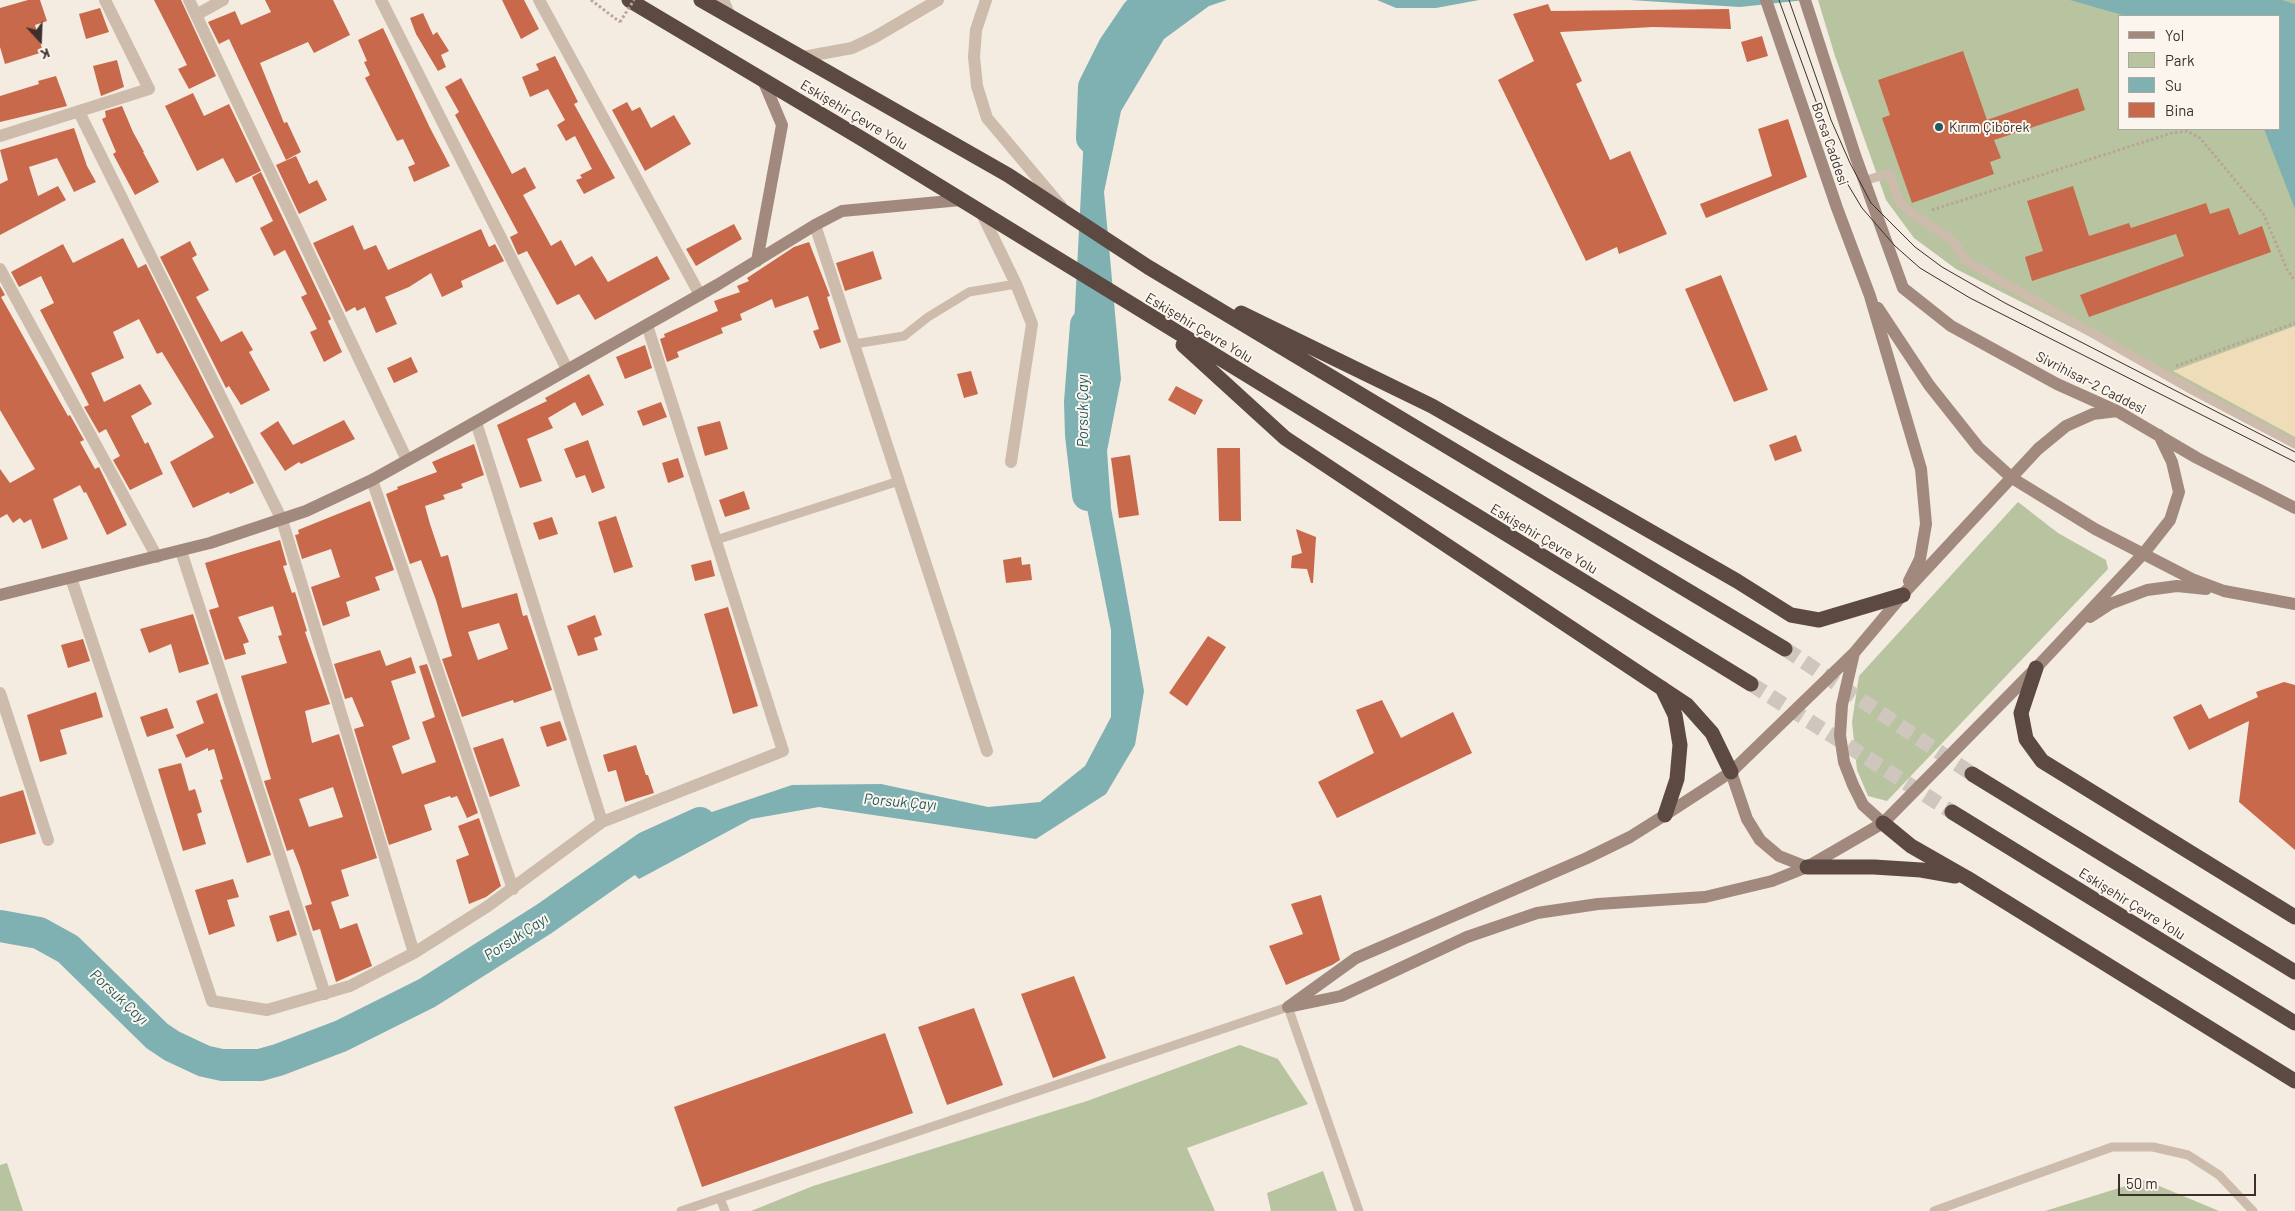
<!DOCTYPE html>
<meta charset="utf-8">
<style>
body{margin:0}
#map{position:relative;width:2295px;height:1211px;overflow:hidden;background:#f4ebe1;font-family:Barlow,sans-serif}
canvas{display:block}
.legend{position:absolute;left:2118px;top:15px;width:162px;height:115px;box-sizing:border-box;background:#fbf5ee;border:1px solid #aea6a0;margin:0;padding:6px 9px;list-style:none;font-size:15px;color:#3b302b}
.legend li{display:flex;align-items:center;gap:10px;height:25px}
.legend b{width:25px;border:1px solid #aea6a0}
.north{position:absolute;left:15px;top:15px;width:50px;height:50px;-webkit-text-stroke:4px #fbf5ee;paint-order:stroke;rotate:160deg;font-size:14px;font-weight:700;line-height:20px;text-align:center;color:#3b302b}
.north::after{content:'';display:block;margin:auto;width:18px;height:22px;background:#3b302b;clip-path:polygon(50% 0,100% 100%,50% 72%,0 100%)}
.scale{position:absolute;left:2118px;top:1174px;width:138px;height:22px;box-sizing:border-box;border:2px solid #3b302b;border-top:0;padding-left:6px;font-size:15px;line-height:18px;white-space:nowrap;color:#3b302b;-webkit-text-stroke:4px #fbf5ee;paint-order:stroke}
</style>
<div id="map">
<canvas width="2295" height="1211"></canvas>
<ul class="legend">
<li><b style="height:6px;background:#a18a7d"></b>Yol</li>
<li><b style="height:14px;background:#b8c4a0"></b>Park</li>
<li><b style="height:14px;background:#7fb0b2"></b>Su</li>
<li><b style="height:14px;background:#c8694b"></b>Bina</li>
</ul>
<div class="north">K</div>
<div class="scale">50 m</div>
</div>
<script>
const ctx = document.querySelector('canvas').getContext('2d');
ctx.lineJoin = 'round';
function fill(path, color) { ctx.fillStyle = color; ctx.fill(path, 'evenodd'); }
const toPath = rows => new Path2D(rows.map(r => 'M' + r).join(''));
function stroke(path, color, width, dash) { ctx.strokeStyle = color; ctx.lineWidth = width; ctx.lineCap = dash ? 'butt' : 'round'; ctx.setLineDash(dash || []); ctx.stroke(path); }
function label(font, color, halo, rows, align = 'center') {
  ctx.font = font + ' Barlow,sans-serif'; ctx.lineWidth = 4; ctx.setLineDash([]); ctx.textBaseline = 'middle'; ctx.strokeStyle = halo; ctx.fillStyle = color; for (const [text, x, y, turn = 0] of rows) {
    ctx.save(); ctx.translate(x, y); ctx.rotate((+turn || 0) * Math.PI / 180); ctx.textAlign = isNaN(turn) ? turn : align; if (halo) ctx.strokeText(text, 0, 0); ctx.fillText(text, 0, 0); ctx.restore();
  }
}
fill(toPath([
 [1818,0,2295,0,2295,440,1956,269,1914,238,1886,200,1835,56],
 [2119,16,2279,16,2279,129,2119,129],
 [2018,502,2058,533,2106,560,2108,569,1887,801,1868,796,1857,770,1852,722,1859,676],
 [1240,1045,1278,1059,1308,1104,1187,1148,1215,1211,751,1211,813,1186,1087,1101],
 [7,1163,23,1211,0,1211,0,1165],
 [1323,1171,1337,1211,1271,1211,1267,1193],
 [2145,1180,2219,1211,2045,1211]
]), '#b8c4a0');
fill(toPath([
 [2295,326,2295,437,2173,371]
]), '#efdcb8');
fill(toPath([
 [1162,0,1227,0,1209,6,1164,39,1121,111,1104,192,1121,379,1107,451,1111,508,1144,691,1135,745,1106,794,1036,839,819,807,751,819,639,879,625,865,688,820,792,785,881,784,988,807,1040,802,1085,766,1111,717,1111,630,1079,468,1088,408,1074,325,1083,155,1082,120,1109,60],
 [1377,0,1479,0,1436,8,1396,8],
 [1630,0,1805,0,1740,7],
 [2070,0,2282,0,2295,4,2295,209,2264,129,2279,129,2279,16,2126,16]
]), '#7fb0b2');
stroke(toPath([
 [1092,138,1094,87,1114,47,1137,13,1150,0],
 [1086,325,1080,402,1081,435,1088,495],
 [0,926,39,933,68,949,157,1036,172,1046,204,1061,222,1065,260,1065,278,1060,341,1036,427,993,544,919,647,847,700,823]
]), '#7fb0b2', 32);
fill(toPath([
 [28,0,40,0,47,21,35,25,43,52,5,64,0,47,0,8],
 [154,0,181,0,216,76,189,89,178,69,187,65],
 [265,0,333,0,350,35,314,53,308,42,260,63,284,123,287,122,301,152,286,160,229,39,219,44,208,22,235,11,241,25,271,12],
 [502,0,524,0,539,29,521,39],
 [1548,4,1551,11,1729,9,1731,29,1653,27,1560,32,1582,81,1576,84,1610,160,1630,151,1667,234,1619,254,1617,247,1586,261,1498,80,1534,61,1513,14],
 [100,8,109,32,86,39,79,14],
 [423,13,433,35,437,32,449,51,441,55,446,67,438,71,416,34,410,18],
 [383,28,430,128,450,166,414,182,408,167,415,164,403,139,397,141,365,78,370,75,364,62,367,61,358,40],
 [1762,36,1768,56,1747,62,1741,42],
 [1963,51,1987,120,2078,88,2085,110,1994,140,2001,158,1990,162,1994,174,1912,203,1882,118,1890,115,1878,80],
 [555,56,578,102,574,104,615,178,584,194,576,180,582,178,580,175,592,169,575,136,566,141,557,125,565,120,548,89,530,97,522,77,539,70,536,64],
 [117,60,124,87,101,96,93,66],
 [56,76,67,106,0,122,0,96,39,84,38,81],
 [461,78,512,174,525,167,536,188,523,195,551,246,561,240,575,266,592,256,608,282,657,256,670,279,595,320,579,294,557,305,527,251,518,255,510,237,518,233,455,115,459,112,445,87],
 [193,93,204,116,229,104,261,171,236,183,223,158,197,171,165,106],
 [627,102,632,111,640,107,651,128,674,115,691,144,645,171,612,110],
 [122,106,133,132,144,152,143,152,159,182,135,195,113,154,116,152,102,119,106,117,105,111],
 [1788,119,1807,177,1706,218,1700,204,1772,176,1758,129],
 [74,128,87,166,96,182,74,192,57,158,29,167,38,196,58,186,66,200,0,235,0,184,8,180,0,150],
 [296,156,309,184,317,180,327,200,299,214,276,165],
 [261,172,331,319,328,321,342,352,324,362,310,332,317,329,301,297,307,294,285,250,274,256,260,228,273,221,252,177],
 [2073,186,2089,236,2129,223,2131,228,2206,203,2210,214,2229,208,2239,235,2262,226,2271,252,2089,317,2080,295,2184,256,2176,234,2032,281,2025,257,2043,251,2027,201],
 [734,224,742,239,696,266,686,249],
 [353,225,364,250,376,245,388,270,481,229,489,247,495,244,504,261,461,281,463,287,442,297,431,273,409,287,385,297,397,324,376,333,365,307,357,311,355,307,346,312,313,243],
 [123,238,138,268,146,264,254,483,230,494,229,492,193,508,170,462,214,437,162,352,157,354,139,319,113,332,124,358,91,373,104,402,140,384,152,404,131,416,145,444,148,442,163,474,130,490,113,460,120,456,106,429,99,433,84,407,89,405,40,310,54,303,41,276,19,287,11,272,63,244,73,263],
 [190,241,197,255,192,258,209,290,196,297,221,342,242,331,253,350,249,352,270,390,241,405,229,386,226,388,160,257],
 [809,242,830,296,827,297,841,342,820,349,813,331,819,329,808,296,775,308,772,299,740,314,742,320,721,328,723,333,677,352,679,357,667,362,660,339,665,337,664,334,718,311,714,301,740,292,737,286,749,281,747,278,794,247],
 [873,251,882,279,845,291,836,263],
 [1721,275,1768,390,1734,402,1685,289],
 [0,286,5,295,1,297,68,416,70,415,84,440,80,442,95,469,99,467,127,525,107,535,86,492,84,493,80,485,53,499,68,539,42,549,31,519,24,523,20,518,13,523,7,514,0,518,0,469,10,483,35,469,0,410],
 [645,345,652,368,625,379,616,357],
 [411,357,418,372,394,383,387,368],
 [971,371,978,394,964,398,957,374],
 [589,374,604,405,582,416,575,402,548,418,553,428,527,439,542,481,520,488,497,425,547,401,545,398],
 [1176,386,1203,400,1195,415,1168,400],
 [661,402,667,417,643,426,637,411],
 [344,420,355,439,301,464,299,462,285,471,260,433,278,421,293,445],
 [720,421,728,449,705,456,697,427],
 [1796,435,1802,451,1775,461,1769,445],
 [588,440,605,488,592,493,585,475,576,478,564,449],
 [474,444,484,475,461,484,463,488,443,495,445,499,425,506,430,524,441,557,448,555,462,608,517,593,523,616,527,615,552,690,514,703,513,700,462,717,442,659,452,656,436,600,421,560,410,564,386,494,398,489,397,487,437,472,432,462],
 [499,623,508,649,478,660,468,632],
 [1217,448,1240,448,1241,521,1219,521],
 [1130,455,1139,515,1119,518,1111,458],
 [678,458,684,477,668,483,662,463],
 [744,491,750,509,725,517,719,500],
 [370,501,394,570,375,577,380,590,346,602,350,616,323,626,311,587,340,577,331,549,302,559,295,535,299,534,298,530],
 [616,516,633,567,614,573,598,522],
 [552,517,558,534,539,540,533,523],
 [1296,529,1316,537,1313,583,1311,583,1307,569,1291,568,1292,556,1302,553],
 [280,540,287,565,283,566,292,593,295,592,307,631,305,632,330,704,305,711,312,743,339,734,377,858,341,870,349,896,331,902,340,929,357,923,372,966,336,982,320,929,313,931,305,906,312,904,300,867,293,849,287,851,264,781,271,779,241,676,287,663,278,636,282,635,273,606,238,617,249,642,243,644,246,654,225,660,209,610,219,607,205,563],
 [333,787,343,817,309,827,299,799],
 [1021,557,1022,565,1030,564,1032,580,1006,583,1003,560],
 [711,560,715,576,695,581,691,565],
 [728,607,758,706,733,714,704,614],
 [193,614,209,664,179,673,171,644,149,653,140,629],
 [595,615,602,635,594,638,598,650,578,656,567,626],
 [1208,636,1226,647,1187,706,1169,693],
 [83,639,90,661,68,668,61,645],
 [380,650,386,666,411,657,416,673,391,681,410,739,392,746,402,774,436,762,422,722,435,717,419,666,427,664,478,813,467,818,457,796,451,798,450,796,424,805,432,830,389,845,354,729,364,726,352,697,345,699,334,664],
 [2284,682,2295,685,2295,850,2239,802,2249,721,2189,750,2173,717,2201,704,2209,719,2258,697,2256,692],
 [96,692,103,717,60,730,67,754,40,762,27,715],
 [217,693,271,855,247,863,220,780,223,779,214,749,208,751,208,748,186,758,176,735,204,723,196,701],
 [1382,700,1401,738,1453,712,1472,753,1337,818,1318,782,1374,753,1356,710],
 [167,708,174,728,147,737,140,717],
 [560,721,567,740,547,747,540,727],
 [503,738,520,786,490,797,473,748],
 [636,745,646,775,648,775,654,793,625,802,616,770,608,772,603,755],
 [181,763,189,791,195,789,202,812,197,814,206,844,183,851,158,769],
 [23,790,36,834,0,844,0,797],
 [479,818,501,886,486,897,469,904,456,860,469,855,458,826],
 [233,879,239,897,227,900,235,926,209,935,195,890],
 [1321,895,1340,960,1332,965,1286,985,1269,946,1303,934,1291,904],
 [289,910,297,935,277,942,269,916],
 [1074,976,1106,1058,1053,1078,1021,994],
 [974,1008,1003,1085,947,1105,918,1027],
 [885,1033,913,1113,702,1187,674,1107]
]), '#c8694b');
stroke(toPath([
 [1785,649,1972,774],
 [1751,684,1952,812]
]), '#cfc6bd', 15, [15, 8]);
stroke(toPath([
 [591,0,620,22],
 [1932,210,2172,133,2187,131,2200,138,2264,215,2287,269,2295,281],
 [2176,366,2295,323]
]), '#b9a596', 3, [2.5, 2.5]);
stroke(toPath([
 [1864,181,1889,173,1900,203,1914,215,1948,237,1956,245,1966,261,2194,391,2295,444],
 [854,344,904,336,928,317,969,292,1016,284],
 [716,540,899,481],
 [720,1198,725,1211],
 [681,1211,1288,1007,1359,1211],
 [1934,1211,2112,1147,2153,1147,2188,1155,2219,1175,2253,1211]
]), '#cdbbac', 9);
stroke(toPath([
 [189,0,196,15],
 [223,0,196,15,407,460],
 [381,0,567,369],
 [539,0,700,295],
 [723,0,731,18],
 [986,0,976,30,974,57,977,86,987,118,1061,206],
 [803,57,852,48,875,37,938,0],
 [79,112,282,520,414,953],
 [0,136,149,89,105,0],
 [981,212,1016,284,1032,324,1011,462],
 [815,225,987,751],
 [0,269,157,557],
 [372,480,513,889],
 [181,551,325,994],
 [71,578,212,1001,267,1010,350,986,414,953,488,906,602,822,476,422],
 [0,693,48,840],
 [602,822,783,751,647,325]
]), '#cdbbac', 12);
stroke(toPath([
 [1766,0,1837,208,1870,296,1921,469,1926,524,1920,559,1909,581],
 [1805,0,1855,155,1903,288,1951,326,2057,384,2117,411,2197,458,2295,508],
 [757,261,782,125,763,80],
 [1878,308,1929,385,1979,448,2012,478,2095,529,2192,579,2224,591,2295,604],
 [2117,411,2093,414,2066,426,2038,449,1906,591,1854,653,1842,705,1840,735,1844,762,1853,785,1863,805,1883,823,2036,668,2144,553,2170,520,2179,492,2172,462,2159,435],
 [0,595,210,543,306,511,372,480,433,446,717,285,815,225,842,211,961,200],
 [2090,617,2110,604,2147,590,2177,586,2206,589],
 [1731,772,1747,819,1760,840,1779,856,1807,867,1883,823],
 [1293,1006,1341,996,1467,937,1537,913,1598,904,1705,897,1772,881,1807,867],
 [1288,1007,1356,958,1587,858,1630,837,1665,815,1731,772,1854,653]
]), '#a18a7d', 12);
stroke(toPath([
 [629,0,864,140,1751,684],
 [701,0,1008,175,1148,267,1785,649],
 [1241,313,1432,406,1737,581,1791,615,1819,620,1903,595],
 [1183,345,1285,438,1687,705,1712,733,1731,772],
 [2036,668,2021,713,2026,739,2042,761,2295,917],
 [1662,688,1675,715,1680,745,1677,779,1665,815],
 [1972,774,2295,972],
 [1952,812,2295,1023],
 [1883,823,1911,846,1967,878,2295,1081],
 [1807,867,1874,867,1921,870,1955,876]
]), '#5c4a42', 15);
stroke(toPath([
 [1779,0,1844,178,1862,208,1895,246,1920,268,1970,298,2295,462],
 [1789,0,1831,120,1850,163,1871,203,1915,247,1942,267,2005,303,2295,452]
]), '#3b302b', 1);
stroke(toPath([
 [620,22,634,0]
]), '#b9a596', 3, [2.5, 2.5]);
for (const [x, y, r, color] of [
 [1939,127,5,"#1f5a5e"]
]) { const dot = new Path2D(); dot.arc(x, y, r, 0, 2 * Math.PI); ctx.fillStyle = color; ctx.fill(dot); stroke(dot, '#fbf5ee', 2); }
label('14px', '#3b302b', '#fbf5ee', [
 ["Eskişehir Çevre Yolu",854,115,31],
 ["Borsa Caddesi",1830,144,71],
 ["Eskişehir Çevre Yolu",1199,328,31],
 ["Sivrihisar-2 Caddesi",2091,383,27],
 ["Eskişehir Çevre Yolu",1544,539,31],
 ["Eskişehir Çevre Yolu",2132,904,32]
]);
label('14px', '#3b302b', '#fbf5ee', [
 ["Kırım Çibörek",1949,127]
], 'left');
label('italic 15px', '#1f5a5e', '#fbf5ee', [
 ["Porsuk Çayı",1083,411,-90],
 ["Porsuk Çayı",900,802,5],
 ["Porsuk Çayı",516,937,-33],
 ["Porsuk Çayı",119,997,43]
]);
</script>
